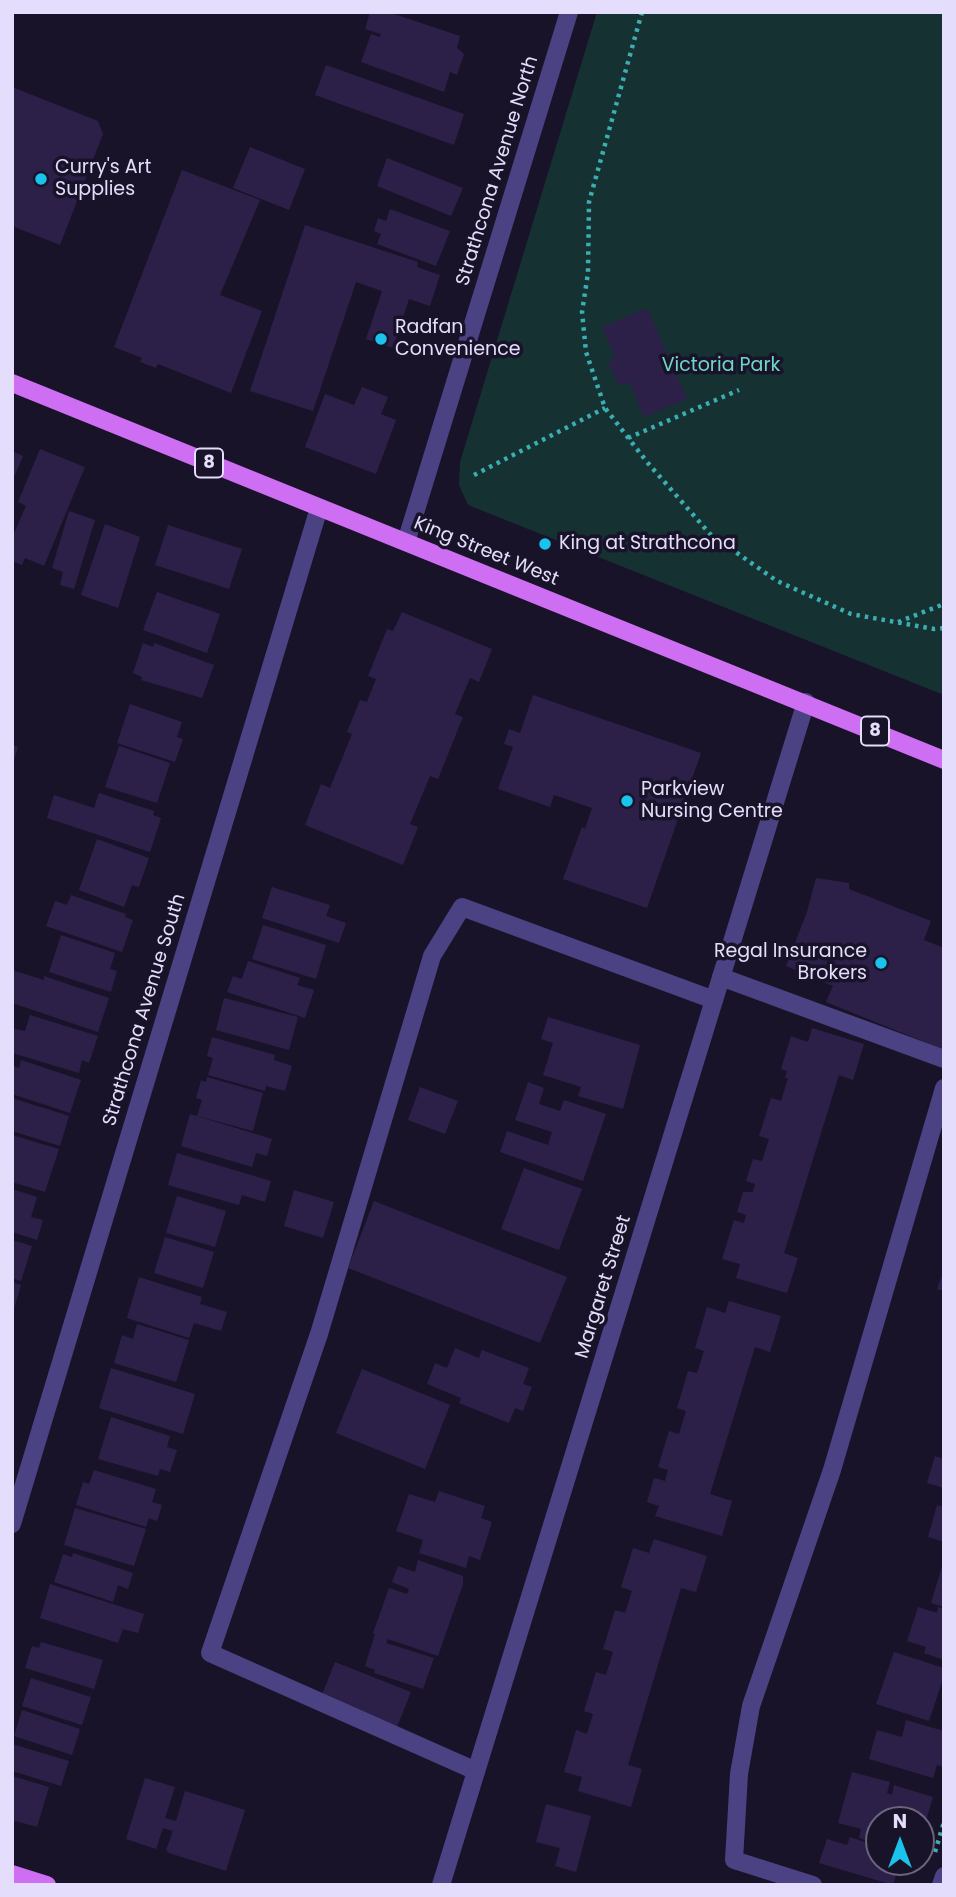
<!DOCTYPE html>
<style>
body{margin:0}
#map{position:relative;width:956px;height:1897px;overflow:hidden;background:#191329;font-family:Poppins,sans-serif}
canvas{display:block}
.frame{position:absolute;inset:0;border:14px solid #e4ddfc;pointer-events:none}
.north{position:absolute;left:865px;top:1806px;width:70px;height:70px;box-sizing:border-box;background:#191329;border:2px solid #6a647d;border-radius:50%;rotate:0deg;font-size:19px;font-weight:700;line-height:28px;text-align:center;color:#e4ddfc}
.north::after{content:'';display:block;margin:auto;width:24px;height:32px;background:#1ac3ec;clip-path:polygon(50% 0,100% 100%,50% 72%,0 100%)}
</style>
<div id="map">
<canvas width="956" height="1897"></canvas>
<div class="frame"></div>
<div class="north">N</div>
</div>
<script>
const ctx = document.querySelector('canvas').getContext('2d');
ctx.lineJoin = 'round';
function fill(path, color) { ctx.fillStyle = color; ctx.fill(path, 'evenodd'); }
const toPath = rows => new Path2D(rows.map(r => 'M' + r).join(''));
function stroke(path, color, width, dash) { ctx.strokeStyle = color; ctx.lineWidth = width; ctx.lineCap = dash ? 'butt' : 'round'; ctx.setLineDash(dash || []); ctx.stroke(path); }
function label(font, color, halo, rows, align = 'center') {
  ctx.font = font + ' Poppins,sans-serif'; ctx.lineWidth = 7; ctx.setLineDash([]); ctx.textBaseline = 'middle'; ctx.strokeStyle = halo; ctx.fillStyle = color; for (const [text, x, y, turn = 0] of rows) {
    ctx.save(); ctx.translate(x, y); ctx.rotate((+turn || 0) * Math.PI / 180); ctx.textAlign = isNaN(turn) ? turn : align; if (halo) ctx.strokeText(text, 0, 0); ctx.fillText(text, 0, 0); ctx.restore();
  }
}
fill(toPath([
 [597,12,944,12,944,695,468,505,459,485,460,462]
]), '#163132');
fill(toPath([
 [370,12,388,12,460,36,457,48,464,54,457,75,450,72,444,92,361,62,371,34,380,37,381,34,365,29],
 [326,65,464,114,454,145,315,95],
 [12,87,98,121,103,134,60,245,12,226],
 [250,147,305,169,289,210,233,188],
 [387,158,463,188,451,216,377,186],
 [182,170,260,200,220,295,262,311,231,393,158,364,156,368,140,362,142,358,114,347],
 [390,209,450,231,436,266,377,244,381,234,374,231,378,218,386,221],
 [305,225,418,262,417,267,440,275,430,306,409,299,393,348,366,339,382,291,356,282,313,411,250,391],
 [647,308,687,399,644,417,629,382,619,386,608,362,615,358,602,327],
 [362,387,388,397,381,414,396,420,376,474,305,447,325,394,354,405],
 [40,449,85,467,44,566,25,558,22,565,12,561,12,538,26,506,18,502],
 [12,451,23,456,12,482],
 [69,511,95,520,74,589,60,585,63,572,52,568],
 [105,524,140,537,118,608,81,595],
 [168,525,242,549,229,589,155,565],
 [157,592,220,614,207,653,143,630],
 [402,612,492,649,479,682,470,678,455,714,463,717,438,779,430,776,410,824,418,827,403,865,305,825,321,784,330,788,352,734,347,732,360,700,367,702,376,679,368,676,387,629,393,631],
 [143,643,153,647,154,643,214,665,202,698,141,680,142,677,133,673],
 [533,695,701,753,647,908,563,879,582,827,585,829,592,808,554,795,550,807,498,789,513,747,504,744,509,729,520,733],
 [130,704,182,722,177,737,183,739,175,762,117,743],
 [12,745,18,747,13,763,12,763],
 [119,746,170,763,157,803,105,787],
 [99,793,154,811,153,815,161,818,150,852,47,818,54,795,94,808],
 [97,839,149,858,139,887,132,885,124,907,79,890],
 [816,878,849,883,849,889,931,921,924,940,944,948,944,1050,826,1002,833,986,786,966,807,912],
 [272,887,330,905,326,916,346,923,339,943,262,918],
 [71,895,126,914,125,917,133,920,122,952,46,926,55,901,67,905],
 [263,925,326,945,316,979,252,959],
 [61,935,115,953,110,969,117,971,111,992,49,972],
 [248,961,300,978,297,985,314,990,305,1018,227,992,233,976,242,979],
 [12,970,44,980,44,976,109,998,98,1032,12,1003],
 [224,998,298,1017,289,1050,216,1030],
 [30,1015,98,1036,89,1063,82,1060,79,1073,12,1053,12,1028,25,1031],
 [548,1017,640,1045,623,1109,578,1096,581,1087,543,1075,553,1043,541,1039],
 [812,1028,864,1044,853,1080,839,1075,784,1253,798,1258,787,1293,736,1278,740,1264,722,1259,734,1220,744,1223,746,1215,737,1212,743,1192,753,1192,755,1184,746,1181,753,1159,762,1161,769,1139,759,1136,771,1098,781,1101,788,1078,785,1078,787,1071,781,1069,791,1036,808,1042],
 [212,1037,275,1055,274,1060,292,1066,285,1091,266,1086,265,1091,208,1075,213,1058,207,1056],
 [21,1060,81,1080,70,1113,12,1094,12,1065,19,1068],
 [207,1077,263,1093,253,1131,197,1116,202,1100,196,1098,201,1080,206,1082],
 [528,1082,544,1088,539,1104,560,1111,564,1100,606,1114,583,1181,500,1152,507,1131,548,1145,552,1132,515,1120],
 [420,1087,458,1101,445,1134,408,1120],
 [12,1098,69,1116,60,1146,12,1131],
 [190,1114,272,1139,267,1156,256,1153,252,1167,181,1146],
 [12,1135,59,1149,45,1192,12,1182],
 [177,1153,271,1181,265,1202,242,1195,239,1205,168,1185],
 [524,1168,582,1189,559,1250,501,1229],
 [12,1189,37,1197,31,1217,43,1220,37,1240,12,1232],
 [294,1190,334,1202,323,1238,284,1226],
 [177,1196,226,1211,215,1247,166,1233],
 [374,1201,567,1277,540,1343,348,1268],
 [165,1237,214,1252,203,1288,154,1273],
 [12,1240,32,1246,21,1281,12,1278],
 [944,1270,944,1291,937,1289],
 [139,1277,202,1297,200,1304,227,1312,221,1331,194,1323,189,1338,127,1318],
 [12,1282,21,1285,13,1312,12,1312],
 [729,1301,781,1316,770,1352,755,1347,710,1494,732,1501,722,1536,655,1516,659,1506,647,1502,654,1478,665,1481,668,1470,658,1467,669,1431,679,1434,686,1411,677,1408,688,1371,697,1373,704,1351,695,1348,707,1307,725,1313],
 [137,1324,189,1340,176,1382,114,1363,122,1335,133,1339],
 [455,1348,479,1358,482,1350,529,1368,523,1384,532,1387,523,1411,515,1408,509,1423,459,1403,461,1398,427,1384,435,1363,447,1368],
 [111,1368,195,1394,183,1434,99,1408],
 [362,1369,450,1405,425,1469,336,1433],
 [111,1417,170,1436,167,1447,177,1450,170,1472,160,1469,158,1476,98,1459],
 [935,1456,944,1459,944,1488,927,1483],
 [94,1470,156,1489,152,1502,162,1505,157,1521,149,1518,146,1527,76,1505,83,1482,89,1484],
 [439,1491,485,1506,481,1518,492,1522,480,1560,469,1556,466,1568,419,1553,423,1540,396,1531,409,1494,435,1502],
 [937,1505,944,1507,944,1542,928,1537],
 [75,1508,146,1529,134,1566,64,1545],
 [654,1539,707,1556,696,1592,681,1588,628,1765,642,1769,631,1807,578,1791,582,1777,564,1772,576,1730,587,1734,593,1714,584,1711,596,1672,606,1675,613,1652,603,1649,615,1610,625,1613,632,1591,621,1587,633,1548,649,1553],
 [73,1553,133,1573,128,1589,118,1585,113,1602,54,1582,63,1554,72,1557],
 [418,1560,463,1576,463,1584,438,1656,388,1639,386,1643,434,1658,423,1689,374,1673,375,1670,365,1666,375,1634,373,1633,389,1588,407,1594,409,1589,392,1582,398,1566,415,1572],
 [943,1563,944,1563,944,1607,931,1603],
 [50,1584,144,1614,138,1633,123,1629,118,1643,40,1618],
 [918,1607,937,1613,938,1607,944,1609,944,1660,924,1653,926,1647,907,1641],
 [41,1642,103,1660,94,1689,25,1668,32,1646,39,1648],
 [894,1652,944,1668,944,1676,929,1721,876,1704],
 [335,1662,411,1692,397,1727,321,1697],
 [31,1678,91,1697,82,1725,22,1706],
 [22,1710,80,1729,72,1755,14,1736],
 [906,1720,944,1731,944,1767,937,1765,933,1778,869,1759,877,1730,902,1737],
 [12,1744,69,1761,61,1786,12,1771],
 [852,1772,890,1782,887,1793,892,1795,894,1785,933,1797,922,1834,921,1820,879,1820,879,1844,859,1838,861,1829,838,1823],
 [12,1776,49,1787,37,1827,12,1820],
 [145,1778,175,1787,165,1818,176,1821,185,1791,245,1810,226,1871,169,1853,166,1850,173,1831,163,1828,156,1849,126,1839],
 [546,1804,591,1816,576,1872,555,1866,560,1848,536,1842],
 [850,1837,879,1847,879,1862,900,1862,893,1885,819,1863,827,1839,847,1845]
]), '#2c2048');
stroke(toPath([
 [642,12,589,202,588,273,582,312,586,352,605,408,647,462,710,534,777,581,851,614,934,629,944,628],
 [628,438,739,390],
 [474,475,605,408],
 [898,622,944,604],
 [935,1852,944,1822]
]), '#3baeb2', 4.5, [3.5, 5]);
stroke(toPath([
 [721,977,944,1059],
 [476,1771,210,1653,319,1334,432,956,462,907,714,1000],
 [813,1885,734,1860,739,1774,751,1706,832,1470,944,1088]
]), '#4b4284', 18);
stroke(toPath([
 [406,542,569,12],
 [12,1524,319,508],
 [441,1885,806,702],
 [941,1885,944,1876]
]), '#4b4284', 18);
stroke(toPath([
 [12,383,944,760],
 [12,1874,47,1885]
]), '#ce6ef3', 18);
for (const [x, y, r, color] of [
 [41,179,7,"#1ac3ec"],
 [381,339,7,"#1ac3ec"],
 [545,544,7,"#1ac3ec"],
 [627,801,7,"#1ac3ec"],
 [881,963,7,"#1ac3ec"]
]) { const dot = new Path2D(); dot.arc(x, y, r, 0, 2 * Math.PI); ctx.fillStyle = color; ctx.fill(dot); stroke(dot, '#191329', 2.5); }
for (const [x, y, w] of [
 [209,463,28],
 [875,731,28]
]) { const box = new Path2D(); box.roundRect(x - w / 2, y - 14.5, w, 29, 5); ctx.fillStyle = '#191329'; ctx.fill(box); stroke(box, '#e4ddfc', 2); }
label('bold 18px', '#e4ddfc', null, [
 ["8",209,463],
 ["8",875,731]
]);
label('19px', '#e4ddfc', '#191329', [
 ["Curry's Art",55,168],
 ["Supplies",55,190],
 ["Radfan",395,328],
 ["Convenience",395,350],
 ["King at Strathcona",559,544],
 ["Parkview",641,790],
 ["Nursing Centre",641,812],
 ["Regal Insurance",867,952,"right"],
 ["Brokers",867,974,"right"]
], 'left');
label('19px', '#e4ddfc', '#191329', [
 ["Strathcona Avenue North",498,171,-73],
 ["King Street West",486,552,22],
 ["Strathcona Avenue South",145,1010,-73],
 ["Margaret Street",604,1287,-73]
]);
label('19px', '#6ed8c7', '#191329', [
 ["Victoria Park",721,366]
]);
</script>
